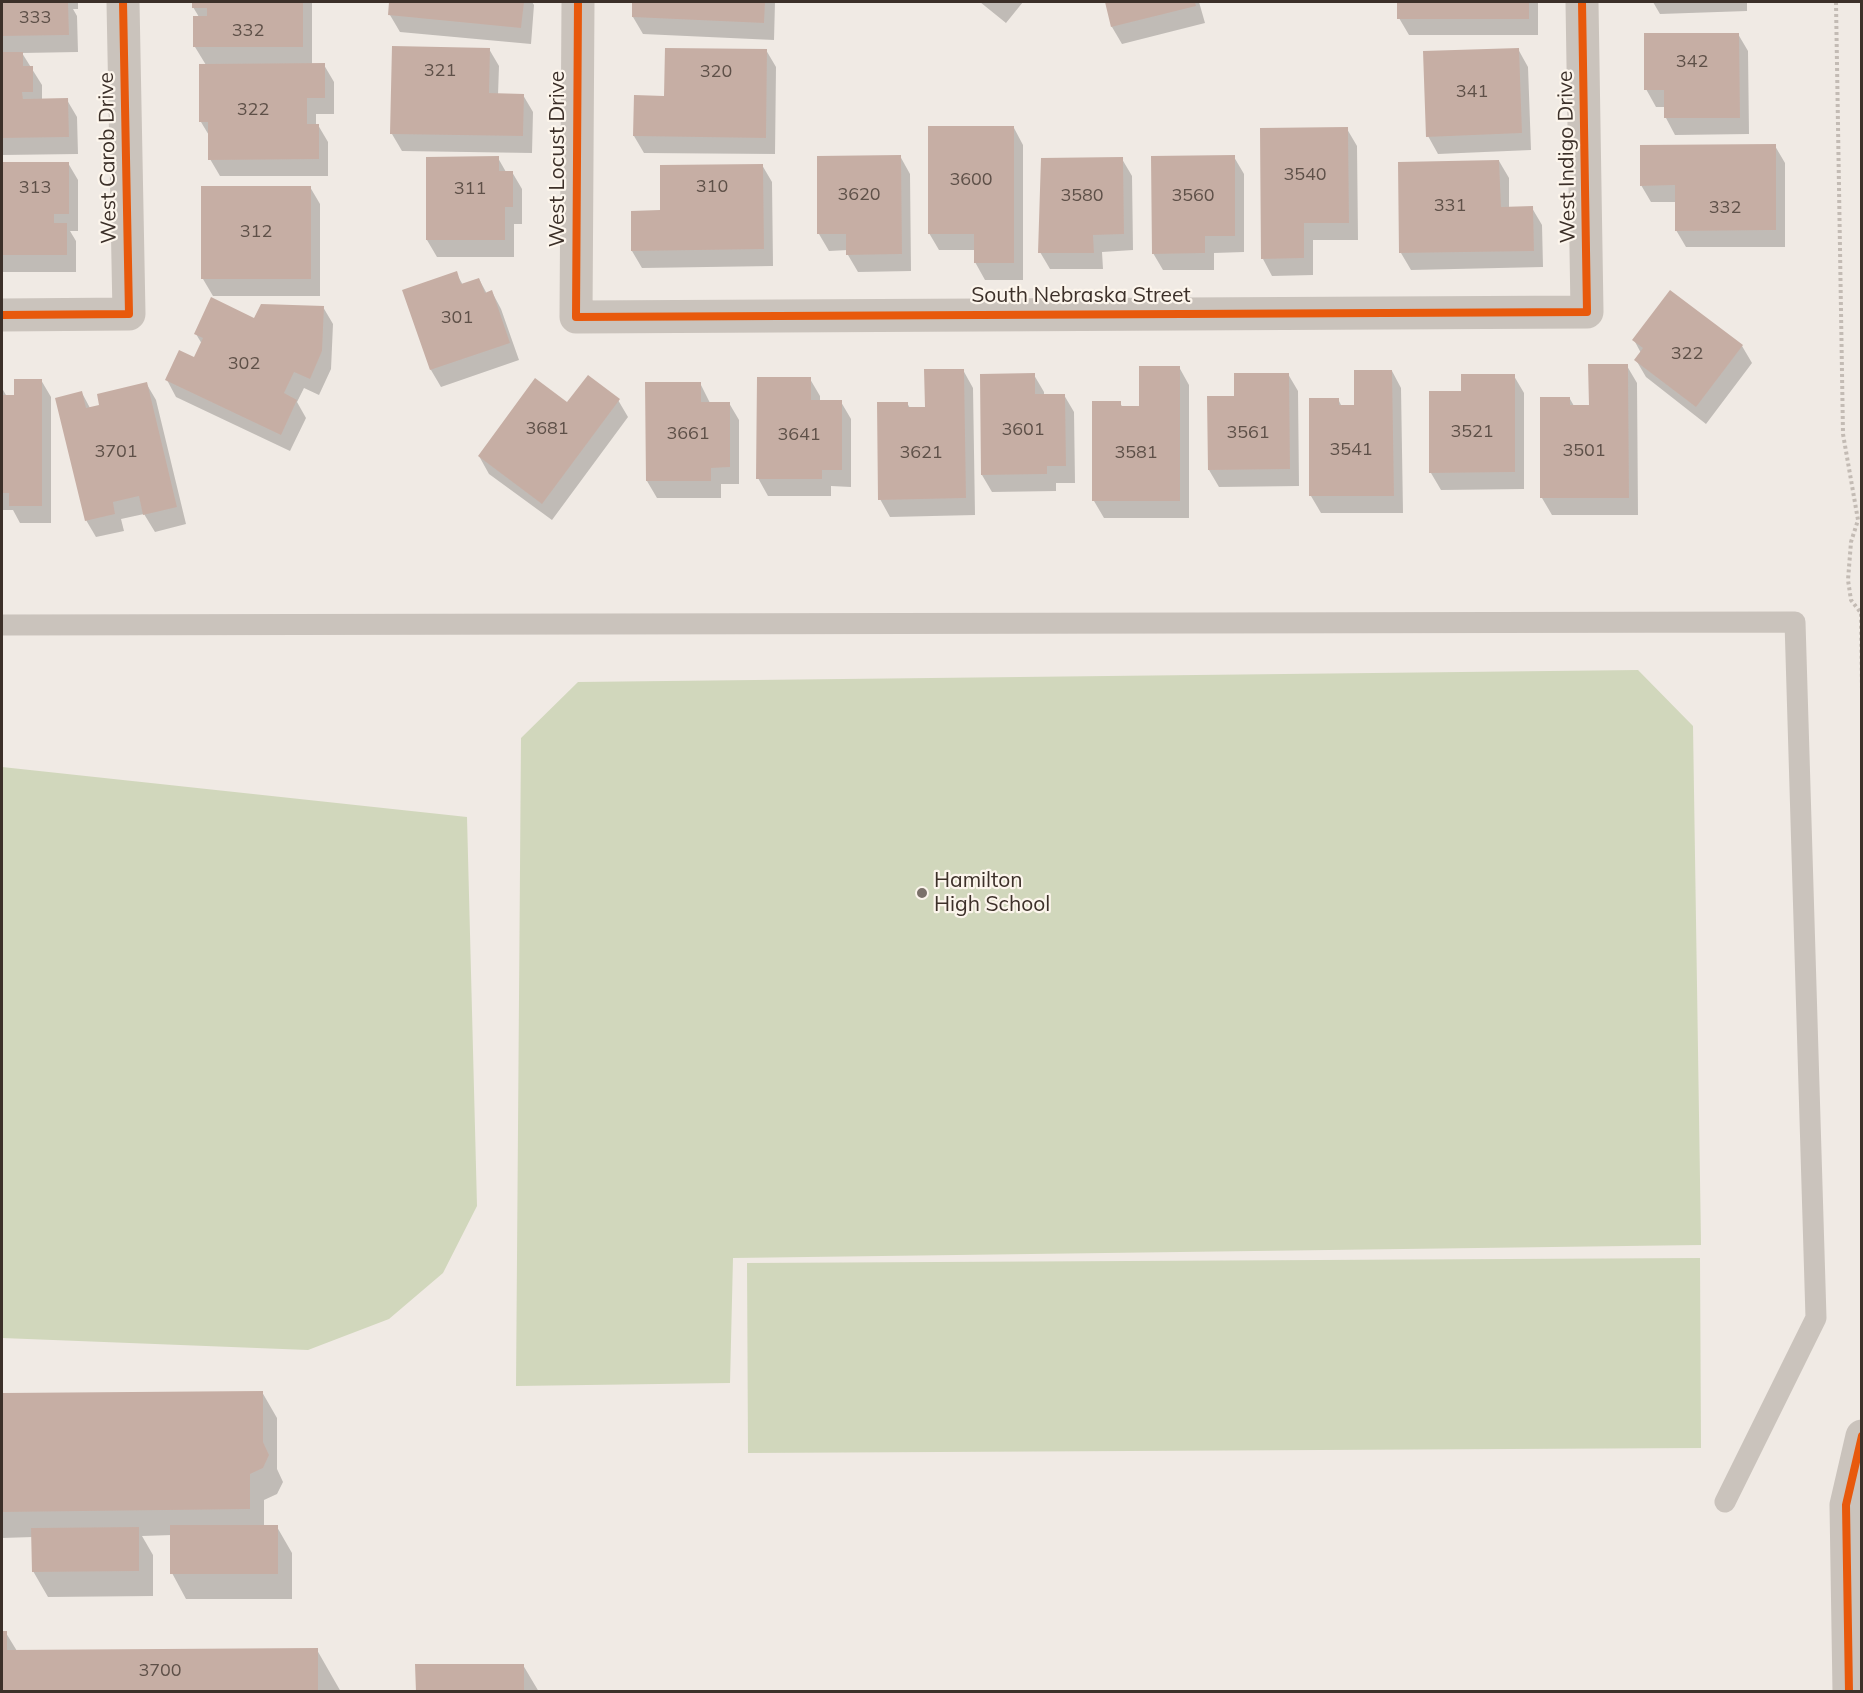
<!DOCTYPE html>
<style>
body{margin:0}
#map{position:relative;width:1863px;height:1693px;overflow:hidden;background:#f0eae4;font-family:Mulish,sans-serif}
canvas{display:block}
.frame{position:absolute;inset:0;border:3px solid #3c3029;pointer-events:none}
</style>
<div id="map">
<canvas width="1863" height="1693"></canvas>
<div class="frame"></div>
</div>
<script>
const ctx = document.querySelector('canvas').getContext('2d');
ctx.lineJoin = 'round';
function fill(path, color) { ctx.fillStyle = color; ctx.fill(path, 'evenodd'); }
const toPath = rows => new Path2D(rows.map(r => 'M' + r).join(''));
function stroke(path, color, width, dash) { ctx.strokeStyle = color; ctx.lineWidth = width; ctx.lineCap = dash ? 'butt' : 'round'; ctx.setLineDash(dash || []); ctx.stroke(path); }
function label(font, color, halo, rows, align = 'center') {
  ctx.font = font + ' Mulish,sans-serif'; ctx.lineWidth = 4.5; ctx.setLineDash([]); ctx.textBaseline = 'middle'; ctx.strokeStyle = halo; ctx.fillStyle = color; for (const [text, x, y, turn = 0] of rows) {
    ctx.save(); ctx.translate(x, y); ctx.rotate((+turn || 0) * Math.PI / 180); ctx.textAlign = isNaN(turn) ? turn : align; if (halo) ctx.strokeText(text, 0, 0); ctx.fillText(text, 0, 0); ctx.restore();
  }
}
fill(toPath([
 [1638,670,1693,726,1701,1245,733,1258,730,1383,516,1386,521,738,578,682],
 [2,767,467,817,477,1206,443,1273,389,1319,308,1350,2,1338],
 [1700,1258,1701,1448,748,1453,747,1263]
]), '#d1d7bc');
fill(toPath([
 [2,2,78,2,78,9,73,9,77,16,78,52,22,53,42,85,42,100,67,100,77,117,78,154,2,155],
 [193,2,312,2,312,65,324,65,334,82,334,114,316,114,316,125,318,125,328,142,328,176,220,176,210,159,210,137,201,122,206,65,195,47,199,17,193,7],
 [391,2,532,2,534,5,531,44,400,32,390,15],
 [634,2,775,2,774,40,643,34,633,17],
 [980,2,1023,2,1006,23],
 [1106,2,1199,2,1205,23,1122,44,1112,27],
 [1399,2,1538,2,1538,35,1409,35,1399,18],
 [1653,2,1747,2,1747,11,1660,14],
 [1738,34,1748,51,1749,134,1675,135,1666,118,1666,107,1656,107,1646,89],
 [489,49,499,66,498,95,523,95,533,112,532,153,402,151,392,134],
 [1518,49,1528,67,1531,150,1438,154,1428,136],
 [766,50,776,67,775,154,644,153,634,136],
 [1014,128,1023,145,1023,280,985,280,975,262,975,250,939,250,929,233],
 [1347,129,1357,146,1358,240,1313,240,1313,275,1272,276,1263,259],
 [1775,146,1785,163,1785,247,1686,247,1676,230,1676,202,1651,202,1641,185],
 [900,156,910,174,911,271,858,272,848,255,848,250,829,251,819,234],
 [1234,157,1244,174,1244,252,1214,253,1214,270,1163,270,1153,253],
 [498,158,506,172,512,172,522,189,522,224,514,224,514,257,437,257,427,240],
 [1122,159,1132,176,1133,250,1102,252,1103,269,1050,269,1040,252],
 [1499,161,1509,178,1509,208,1532,208,1542,225,1543,267,1411,270,1401,253],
 [68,163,78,180,78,231,70,231,76,241,76,272,2,272,2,164],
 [762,165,772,182,773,266,642,268,632,251,662,212],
 [310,187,320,204,320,296,213,296,203,279],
 [456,273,463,285,479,279,487,294,492,292,501,309,519,360,441,387,431,370,404,291],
 [323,307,333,324,331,369,319,395,304,388,297,402,306,418,290,451,176,397,167,380,195,359,202,344,196,334,255,320],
 [1634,340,1742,346,1752,363,1706,424,1646,377,1636,360,1641,353],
 [1627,366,1637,383,1638,515,1552,515,1542,498,1570,399,1574,406,1591,406],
 [1179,367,1189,385,1189,518,1104,518,1094,501,1120,403,1123,408,1141,408],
 [963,370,973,388,975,515,890,517,880,499,907,403,910,408,926,408],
 [1392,371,1401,388,1403,513,1321,513,1311,496,1310,399,1338,399,1342,407,1356,407],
 [1288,374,1298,391,1299,486,1219,487,1209,470],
 [1034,375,1044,392,1044,396,1064,395,1074,412,1075,483,1056,483,1056,491,992,492,982,475],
 [1514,376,1524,393,1524,489,1441,490,1431,473,1463,392],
 [810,379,820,396,820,402,841,402,851,419,851,487,831,486,831,496,768,496,758,478],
 [41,380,51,397,51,523,20,523,13,510,2,510,2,388,7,397,16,397],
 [146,383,156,400,186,524,155,532,144,514,121,519,124,531,96,537,86,520,82,393,90,408,101,406],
 [700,383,710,403,729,403,739,420,739,484,721,484,721,498,657,498,647,481],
 [618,400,628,417,552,520,489,474,479,456,568,404],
 [262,1392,277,1418,277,1469,283,1482,277,1494,264,1500,264,1527,277,1527,292,1553,292,1599,186,1599,172,1573,172,1535,142,1536,153,1555,153,1596,48,1597,33,1571,33,1537,2,1538,2,1395],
 [2,1633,6,1633,17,1651,317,1650,341,1692,2,1692],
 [523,1665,539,1692,417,1692]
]), '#0003');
fill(toPath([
 [2,2,68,2,69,35,2,36],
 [192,2,303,2,303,47,193,47,193,16,207,16,207,8,192,8],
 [389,2,524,2,521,28,388,15],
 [632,2,765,2,764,23,632,17],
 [1105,2,1195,2,1196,6,1111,27],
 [1397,2,1529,2,1529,19,1397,19],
 [1644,33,1739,33,1740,118,1664,118,1664,90,1644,90],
 [392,46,490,48,489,93,524,94,523,136,390,134],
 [665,48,767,49,766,138,633,136,634,95,664,96],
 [1519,48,1522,133,1426,137,1423,51],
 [2,52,23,52,23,66,33,66,33,92,22,92,23,99,68,98,69,137,2,138],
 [325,63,325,98,307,98,307,124,319,124,319,159,208,160,208,122,199,122,199,64],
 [928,126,1014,126,1014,263,974,263,974,234,928,234],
 [1348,127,1349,223,1304,223,1304,258,1261,259,1260,128],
 [1776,144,1776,230,1675,231,1675,185,1640,186,1640,145],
 [901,155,902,254,846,255,846,234,817,234,817,156],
 [1235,155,1235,236,1205,236,1205,253,1152,254,1151,156],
 [499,156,499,171,513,171,513,207,505,207,505,240,426,240,426,157],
 [1123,157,1124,234,1093,235,1094,253,1038,253,1041,158],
 [1499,160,1501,207,1533,206,1534,251,1399,253,1398,162],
 [2,162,69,162,69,214,54,214,54,223,67,223,67,255,2,255],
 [763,164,764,249,631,251,631,211,660,210,660,165],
 [201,186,311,186,311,279,201,279],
 [457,271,461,284,479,278,485,293,492,290,510,343,430,370,402,290],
 [1670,290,1743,345,1696,407,1634,360,1643,348,1632,340],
 [211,297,254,318,261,304,324,306,322,351,310,379,294,372,284,393,297,400,281,435,165,380,179,350,194,357,203,338,194,334],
 [1588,364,1628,364,1629,498,1540,498,1540,397,1570,397,1570,405,1589,405],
 [1139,366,1180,366,1180,501,1092,501,1092,401,1121,401,1121,406,1139,406],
 [924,369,964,369,966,498,878,500,877,402,908,402,908,407,925,407],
 [1354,370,1392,370,1394,496,1309,496,1309,398,1339,398,1339,405,1354,405],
 [1035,373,1035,394,1065,394,1066,466,1047,466,1047,474,981,475,980,374],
 [1234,373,1289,373,1290,469,1208,470,1207,396,1234,396],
 [1461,374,1515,374,1515,472,1429,473,1429,391,1461,391],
 [588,375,620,399,542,504,478,456,535,378,567,402],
 [757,377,811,377,811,400,842,400,842,470,822,470,822,479,756,479],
 [14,379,42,379,42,506,9,506,9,493,2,493,2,395,14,395],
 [147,382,177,507,143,515,139,496,113,502,115,514,85,521,55,398,82,391,86,408,99,405,97,394],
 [645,382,701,382,701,402,730,402,730,467,711,468,711,481,646,481],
 [263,1391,263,1442,269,1455,263,1468,250,1474,250,1509,2,1512,2,1393],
 [170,1525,278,1525,278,1574,170,1574],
 [139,1527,139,1571,32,1572,31,1528],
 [2,1631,7,1631,7,1650,318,1648,318,1692,2,1692],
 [415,1664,524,1664,524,1692,416,1692]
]), '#c6aea4');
stroke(toPath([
 [1836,2,1843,434,1858,520,1851,542,1848,580,1851,600,1861,613,1862,690]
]), '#c3bbb4', 4, [3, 3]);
stroke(toPath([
 [2,625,1795,622,1816,1318,1725,1502]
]), '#cac3bc', 21);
stroke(toPath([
 [578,2,576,317,1587,312,1582,2],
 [2,315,129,314,123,2]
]), '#cac3bc', 33);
stroke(toPath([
 [1849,1692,1846,1505,1862,1436]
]), '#cac3bc', 33);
stroke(toPath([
 [578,2,576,317,1587,312,1582,2],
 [2,315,129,314,123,2],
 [1849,1692,1846,1505,1862,1436]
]), '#e8590c', 8);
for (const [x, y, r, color] of [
 [922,893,6,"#7b716a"]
]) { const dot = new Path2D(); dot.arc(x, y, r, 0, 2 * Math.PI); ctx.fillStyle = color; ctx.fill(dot); stroke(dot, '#fcf5ec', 2); }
label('18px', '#5e5048', null, [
 ["333",35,18],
 ["332",248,31],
 ["342",1692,62],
 ["321",440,71],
 ["320",716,72],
 ["341",1472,92],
 ["322",253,110],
 ["3540",1305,175],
 ["3600",971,180],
 ["310",712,187],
 ["313",35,188],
 ["311",470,189],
 ["3620",859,195],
 ["3580",1082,196],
 ["3560",1193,196],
 ["331",1450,206],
 ["332",1725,208],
 ["312",256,232],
 ["301",457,318],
 ["322",1687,354],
 ["302",244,364],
 ["3681",547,429],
 ["3601",1023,430],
 ["3521",1472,432],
 ["3561",1248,433],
 ["3661",688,434],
 ["3641",799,435],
 ["3541",1351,450],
 ["3501",1584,451],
 ["3701",116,452],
 ["3621",921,453],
 ["3581",1136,453],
 ["3700",160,1671]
]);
label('21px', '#3c3029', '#fcf5ec', [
 ["West Indigo Drive",1567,157,-91],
 ["West Carob Drive",108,158,-91],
 ["West Locust Drive",558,159,-90],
 ["South Nebraska Street",1081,296]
]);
label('21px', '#3c3029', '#fcf5ec', [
 ["Hamilton",934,881],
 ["High School",934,905]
], 'left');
</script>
